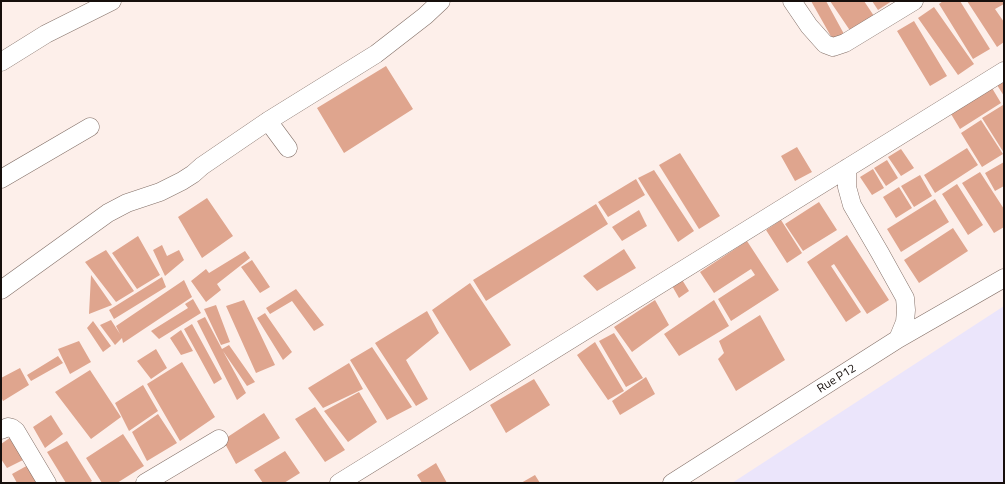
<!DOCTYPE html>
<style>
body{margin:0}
#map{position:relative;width:1005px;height:484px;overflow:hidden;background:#fdefea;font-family:"Titillium Web",sans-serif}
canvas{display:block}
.frame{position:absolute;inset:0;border:2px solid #160f0c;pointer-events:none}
</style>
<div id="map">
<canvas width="1005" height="484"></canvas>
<div class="frame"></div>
</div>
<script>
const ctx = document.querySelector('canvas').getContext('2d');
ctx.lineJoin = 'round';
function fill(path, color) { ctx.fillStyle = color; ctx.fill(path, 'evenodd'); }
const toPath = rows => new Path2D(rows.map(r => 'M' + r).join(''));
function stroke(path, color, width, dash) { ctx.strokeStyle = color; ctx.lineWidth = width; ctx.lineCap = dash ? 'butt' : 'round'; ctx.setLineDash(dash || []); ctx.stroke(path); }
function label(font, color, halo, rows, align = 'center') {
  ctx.font = font + ' "Titillium Web",sans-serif'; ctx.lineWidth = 4; ctx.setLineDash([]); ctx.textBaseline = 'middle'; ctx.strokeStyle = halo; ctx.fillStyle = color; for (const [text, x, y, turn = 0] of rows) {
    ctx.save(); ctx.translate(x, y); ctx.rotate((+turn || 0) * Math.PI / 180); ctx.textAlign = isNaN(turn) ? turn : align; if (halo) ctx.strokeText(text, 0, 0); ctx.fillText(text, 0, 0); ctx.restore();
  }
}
fill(toPath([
 [1004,306,1004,483,732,483]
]), '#ebe5fb');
fill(toPath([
 [811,1,826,1,844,34,833,40],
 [830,1,864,1,874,16,851,32],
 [872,1,892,1,878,10],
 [943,1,960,1,990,49,973,59,939,4],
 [967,1,1004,1,1004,4,995,9,1004,22,1004,42,997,47],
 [934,7,974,64,958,75,918,18],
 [914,21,947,76,930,86,897,31],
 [386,66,413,109,344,153,317,108],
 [1004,81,1004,96,997,85],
 [992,88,1001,103,960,129,951,114],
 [1003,105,1004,108,1004,153,982,118],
 [981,120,1003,154,982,167,961,133],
 [797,147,812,172,795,181,781,156],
 [967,148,978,165,935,193,924,175],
 [901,149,914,168,901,176,888,157],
 [680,153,720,216,699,229,659,165],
 [887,160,898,178,886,186,874,168],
 [1004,162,1004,186,995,191,985,173],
 [873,169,884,188,872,195,860,177],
 [654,170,694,231,678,242,638,178],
 [980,172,1004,209,1004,227,994,233,962,183],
 [920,175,932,196,914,207,901,186],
 [636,179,645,195,608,217,598,202],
 [957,184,983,225,968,235,942,194],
 [899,187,912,208,896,218,883,197],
 [207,198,233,236,202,258,178,217],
 [935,199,949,222,901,252,887,229],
 [819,202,837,230,803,251,785,224],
 [596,204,608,224,486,301,473,280],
 [639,210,647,226,622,241,612,227],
 [781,220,802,253,787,263,766,230],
 [953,228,968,251,919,283,904,260],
 [847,235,889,300,867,314,834,264,831,266,861,312,846,322,807,262],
 [138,236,160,275,137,289,112,253],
 [747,241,779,290,731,321,718,299,755,275,751,269,714,293,700,272],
 [162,245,167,256,179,250,184,260,165,276,153,250],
 [624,249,636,268,597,291,583,276],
 [106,250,134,291,116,302,85,262],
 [245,251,250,258,217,284,221,290,206,302,191,281,206,269,209,273],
 [252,260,270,287,260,293,241,267],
 [91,275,112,305,89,314],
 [162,277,166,287,114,319,109,310],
 [681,278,689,291,679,298,671,284],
 [184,280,192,297,123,343,122,338,115,345,100,325,111,320,120,334,116,326],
 [470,283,511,345,470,371,432,310],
 [296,289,324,325,314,331,292,301,270,314,266,308],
 [193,299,201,313,159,339,151,331,188,308,185,304],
 [244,300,275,365,256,373,226,306],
 [655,300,669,325,632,352,614,327],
 [714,300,729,326,679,356,664,334],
 [216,305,230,342,221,345,204,309],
 [427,311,439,333,406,360,428,399,416,406,375,343],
 [265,313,292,352,283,360,257,318],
 [760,315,785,360,736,391,718,359,724,353,719,341],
 [205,317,222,349,229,345,255,382,247,386,223,351,246,393,237,400,197,321],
 [93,321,111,346,103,352,87,328],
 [192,324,222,379,214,384,184,329],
 [181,330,193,351,181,355,170,338],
 [614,333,643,378,626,387,599,341],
 [79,341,91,362,70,374,58,349],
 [595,342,624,391,608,400,577,355],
 [372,347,412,407,387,420,350,360],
 [156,349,167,368,151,379,137,361],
 [58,356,63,363,31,381,27,375],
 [182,362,215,417,180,441,147,384],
 [349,363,363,389,323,408,308,388],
 [20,368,29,385,3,401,1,397,1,378],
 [90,370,121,417,91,439,55,392],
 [646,377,655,394,620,415,612,401],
 [534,379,550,405,506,433,490,405],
 [143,385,158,411,129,431,115,403],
 [359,392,377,422,348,442,324,411],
 [315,407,345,450,325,462,295,419],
 [264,413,280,438,236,464,223,440],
 [158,414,177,443,147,461,132,432],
 [51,415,63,434,45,448,33,427],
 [123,434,144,466,117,483,102,483,86,458],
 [14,435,27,458,7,468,1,459,1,444],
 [67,441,92,481,89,483,66,483,47,452],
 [285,451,300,473,284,483,263,483,254,470],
 [436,463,447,483,422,483,417,475],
 [30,464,41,483,17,483,12,474],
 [535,475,540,483,521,483]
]), '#dfa58e');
const minor = toPath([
 [792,1,809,26,825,44,833,47,845,43,914,1],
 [1,62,46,34,112,1],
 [268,121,288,148],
 [847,168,847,187,852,205,880,253,905,298,906,310,905,322,898,339],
 [1,179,90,127],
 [1,290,108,213,127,203,160,192,182,181,193,174,202,166,268,121,376,54,425,16,441,1],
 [1,430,8,427,12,428,16,431,47,483],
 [145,483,219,439],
 [339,483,1004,71],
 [672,483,898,339,1004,278]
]);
stroke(minor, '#826f67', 19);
stroke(minor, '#fff', 18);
label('12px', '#160f0c', '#fff', [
 ["Rue P12",837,379,-32]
]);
</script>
